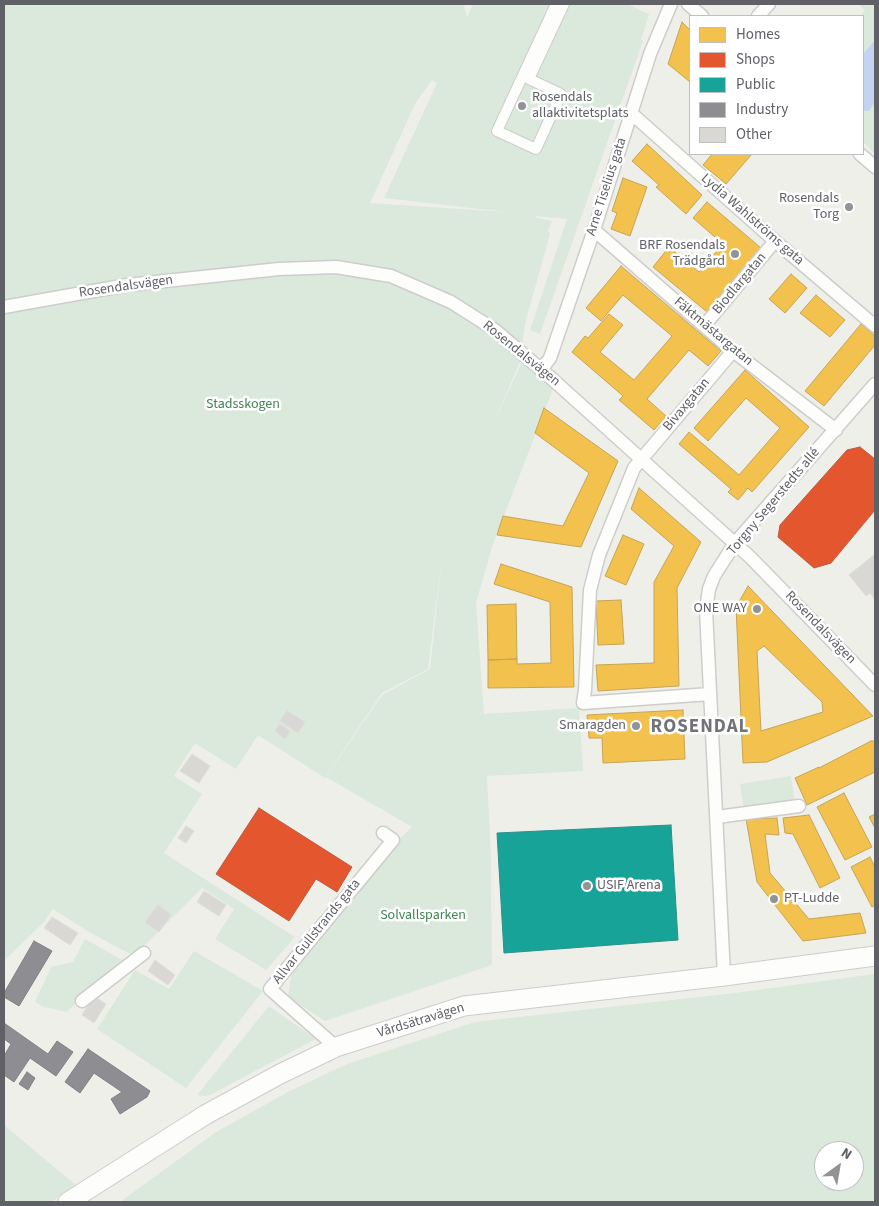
<!DOCTYPE html>
<meta charset="utf-8">
<style>
body{margin:0}
#map{position:relative;width:879px;height:1206px;overflow:hidden;background:#efefea;font-family:"Source Sans 3",sans-serif}
canvas{display:block}
.frame{position:absolute;inset:0;border:5px solid #606167;pointer-events:none}
.legend{position:absolute;left:689px;top:15px;width:175px;height:140px;box-sizing:border-box;background:#fff;border:1px solid #bfc0c2;margin:0;padding:6px 9px;list-style:none;font-size:15px;color:#606167}
.legend li{display:flex;align-items:center;gap:10px;height:25px}
.legend b{width:25px;border:1px solid #bfc0c2}
.north{position:absolute;left:814px;top:1141px;width:50px;height:50px;box-sizing:border-box;background:#fff;border:1px solid #bfc0c2;border-radius:50%;rotate:32deg;font-size:14px;font-weight:700;line-height:20px;text-align:center;color:#606167}
.north::after{content:'';display:block;margin:auto;width:18px;height:22px;background:#929395;clip-path:polygon(50% 0,100% 100%,50% 72%,0 100%)}
</style>
<div id="map">
<canvas width="879" height="1206"></canvas>
<div class="frame"></div>
<ul class="legend">
<li><b style="height:14px;background:#f2c14e"></b>Homes</li>
<li><b style="height:14px;background:#e4572e"></b>Shops</li>
<li><b style="height:14px;background:#17a398"></b>Public</li>
<li><b style="height:14px;background:#8d8d92"></b>Industry</li>
<li><b style="height:14px;background:#d9d8d5"></b>Other</li>
</ul>
<div class="north">N</div>
</div>
<script>
const ctx = document.querySelector('canvas').getContext('2d');
ctx.lineJoin = 'round';
function fill(path, color) { ctx.fillStyle = color; ctx.fill(path, 'evenodd'); }
const toPath = rows => new Path2D(rows.map(r => 'M' + r).join(''));
function stroke(path, color, width, dash) { ctx.strokeStyle = color; ctx.lineWidth = width; ctx.lineCap = dash ? 'butt' : 'round'; ctx.setLineDash(dash || []); ctx.stroke(path); }
function label(font, color, halo, rows, align = 'center') {
  ctx.font = font + ' "Source Sans 3",sans-serif'; ctx.lineWidth = 5; ctx.setLineDash([]); ctx.textBaseline = 'middle'; ctx.strokeStyle = halo; ctx.fillStyle = color; for (const [text, x, y, turn = 0] of rows) {
    ctx.save(); ctx.translate(x, y); ctx.rotate((+turn || 0) * Math.PI / 180); ctx.textAlign = isNaN(turn) ? turn : align; if (halo) ctx.strokeText(text, 0, 0); ctx.fillText(text, 0, 0); ctx.restore();
  }
}
fill(toPath([
 [4,4,465,4,464,7,467,17,473,4,627,4,649,14,641,40,643,41,540,334,530,330,567,219,535,216,537,218,552,221,548,231,550,234,526,320,523,337,523,355,492,427,524,357,555,384,493,544,476,603,484,714,579,708,583,771,487,776,491,856,492,965,325,1021,288,997,292,971,389,849,412,827,326,777,382,695,430,669,442,556,428,669,382,693,325,778,258,735,236,769,195,743,174,776,202,794,164,853,295,937,266,970,215,939,234,909,202,888,134,956,89,932,53,909,44,922,4,961],
 [432,80,437,83,384,198,506,212,370,203,415,104],
 [858,4,875,4,875,154,863,142,863,16,860,16,865,10],
 [791,776,795,803,744,810,740,784],
 [85,939,124,961,86,993,67,1012,44,1007,35,1002,51,967,73,962],
 [194,951,263,991,186,1088,97,1029,135,970,169,989],
 [875,974,875,1202,120,1202,216,1132,290,1091,347,1064,475,1022,735,993],
 [824,1151,854,1151,854,1181,824,1181],
 [269,1006,316,1039,210,1095,205,1096,197,1095],
 [4,1125,77,1186,51,1202,4,1202]
]), '#dae9dc');
fill(toPath([
 [875,40,875,101,869,111,863,111,863,54]
]), '#c5d3f2');
const homes = toPath([
 [682,22,690,30,690,82,668,64,682,22],
 [647,144,702,195,686,214,656,187,659,185,632,161,647,144],
 [712,154,752,154,726,184,703,165,712,154],
 [623,178,647,187,630,236,611,229,617,213,612,211,623,178],
 [707,202,761,248,707,312,653,267,669,247,699,272,723,244,693,218,707,202],
 [621,266,721,351,708,366,689,350,647,399,666,416,654,430,619,400,623,396,572,352,585,336,588,338,609,314,623,325,600,352,634,380,672,336,623,295,601,321,586,308,621,266],
 [791,274,807,288,785,313,769,299,791,274],
 [816,295,845,320,830,337,800,313,816,295],
 [861,324,875,336,875,345,824,406,805,391,861,324],
 [745,370,809,427,752,492,748,488,738,500,728,492,731,489,679,444,689,432,739,475,780,428,746,398,708,441,694,428,745,370],
 [544,408,618,461,581,547,497,535,503,516,563,526,589,473,535,433,544,408],
 [639,488,701,542,677,588,679,686,598,691,596,665,654,663,654,582,674,546,631,509,639,488],
 [623,535,644,544,626,585,605,576,623,535],
 [501,564,572,587,574,687,488,688,488,660,517,659,517,664,551,663,550,602,494,584,501,564],
 [748,586,873,716,767,762,743,763,736,607,748,586],
 [764,646,822,702,823,712,761,731,757,651,764,646],
 [621,600,624,644,598,645,596,601,621,600],
 [516,604,517,659,488,660,487,605,516,604],
 [683,710,685,759,603,763,602,738,589,738,587,715,683,710],
 [871,741,875,741,875,772,807,805,795,778,819,767,819,768,871,741],
 [844,793,872,847,845,860,817,807,844,793],
 [875,814,875,828,869,817,875,814],
 [809,815,840,878,820,888,793,834,785,833,783,818,809,815],
 [777,818,779,835,765,834,770,873,809,919,860,913,866,933,803,941,757,882,746,819,777,818],
 [870,857,875,867,875,905,872,907,851,867,870,857]
]);
fill(homes, '#f2c14e');
stroke(homes, '#c6a456', 1);
const shops = toPath([
 [860,447,875,459,875,510,831,563,814,568,778,537,780,525,847,450,860,447],
 [259,808,352,867,337,892,316,879,289,921,216,874,259,808]
]);
fill(shops, '#e4572e');
stroke(shops, '#bc5a3f', 1);
const public = toPath([
 [671,825,678,940,504,953,497,833,671,825]
]);
fill(public, '#17a398');
stroke(public, '#2d8f89', 1);
const industry = toPath([
 [34,941,52,951,19,1006,4,997,4,993,34,941],
 [4,1023,48,1054,57,1041,73,1052,56,1076,30,1058,14,1082,4,1075,6,1067,4,1066,4,1056,11,1044,4,1039,4,1023],
 [88,1049,150,1091,147,1097,120,1114,111,1099,122,1092,94,1073,80,1093,65,1082,88,1049],
 [27,1072,35,1078,28,1090,19,1084,27,1072]
]);
fill(industry, '#8d8d92');
stroke(industry, '#808085', 1);
const building = toPath([
 [875,554,875,600,870,593,866,596,849,575,875,554],
 [287,711,305,722,298,733,280,721,287,711],
 [280,724,290,731,285,739,275,731,280,724],
 [192,754,210,766,199,783,180,771,192,754],
 [186,826,194,831,186,843,178,838,186,826],
 [204,891,226,905,219,916,197,902,204,891],
 [158,905,171,915,159,932,145,922,158,905],
 [52,917,78,933,70,945,44,928,52,917],
 [155,960,175,975,168,985,148,971,155,960],
 [94,996,106,1004,94,1023,82,1015,94,996]
]);
fill(building, '#d9d8d5');
stroke(building, '#deddd9', 1);
const pedestrian = toPath([
 [556,4,497,131,536,149,561,94,529,79,564,4]
]);
const minor = toPath([
 [688,4,702,16],
 [758,16,769,4],
 [631,113,775,241,875,326],
 [860,154,875,167],
 [594,230,733,351,836,430],
 [4,307,127,285,279,269,336,267,391,276,451,302,495,330,551,378,750,557,875,685],
 [704,326,775,241],
 [541,370,550,358,594,230,650,54,671,4],
 [710,694,583,703,585,690,590,590,599,555,634,468,733,351],
 [717,817,799,806],
 [724,976,706,610,709,589,714,576,735,543,875,384],
 [82,1001,144,953],
 [336,1047,270,989,393,840,383,833]
]);
const secondary = toPath([
 [68,1202,205,1115,280,1074,336,1047,464,1006,724,976,875,956]
]);
stroke(pedestrian, '#cdcdcc', 12);
stroke(minor, '#cdcdcc', 15);
stroke(secondary, '#ccc', 21);
stroke(pedestrian, '#fdfdfc', 10);
stroke(minor, '#fdfdfc', 12);
stroke(secondary, '#fdfdfc', 19);
for (const [x, y, r, color] of [
 [522,106,5,"#929395"],
 [849,207,5,"#929395"],
 [735,254,5,"#929395"],
 [757,609,5,"#929395"],
 [636,726,5,"#929395"],
 [587,886,5,"#929395"],
 [774,899,5,"#929395"]
]) { const dot = new Path2D(); dot.arc(x, y, r, 0, 2 * Math.PI); ctx.fillStyle = color; ctx.fill(dot); stroke(dot, '#fff', 2); }
label('14px', '#606167', '#fff', [
 ["Rosendals",532,98,"left"],
 ["allaktivitetsplats",532,114,"left"],
 ["Rosendals",839,199],
 ["Torg",839,215],
 ["BRF Rosendals",725,246],
 ["Trädgård",725,262],
 ["ONE WAY",747,609],
 ["Smaragden",626,726],
 ["USIF Arena",597,886,"left"],
 ["PT-Ludde",784,899,"left"]
], 'right');
label('14px', '#606167', '#fff', [
 ["Arne Tiselius gata",607,187,-72],
 ["Lydia Wahlströms gata",752,220,41],
 ["Biodlargatan",740,284,-50],
 ["Rosendalsvägen",126,287,-8],
 ["Fäktmästargatan",713,332,40],
 ["Rosendalsvägen",521,354,39],
 ["Bivaxgatan",687,405,-50],
 ["Torgny Segerstedts allé",774,502,-50],
 ["Rosendalsvägen",820,628,46],
 ["Allvar Gullstrands gata",317,932,-51],
 ["Vårdsätravägen",421,1021,-17]
]);
label('14px', '#418455', '#fff', [
 ["Stadsskogen",243,405],
 ["Solvallsparken",423,916]
]);
ctx.letterSpacing = '1px';
label('bold 19px', '#717379', '#fff', [
 ["ROSENDAL",700,728]
]);
ctx.letterSpacing = '0px';
</script>
